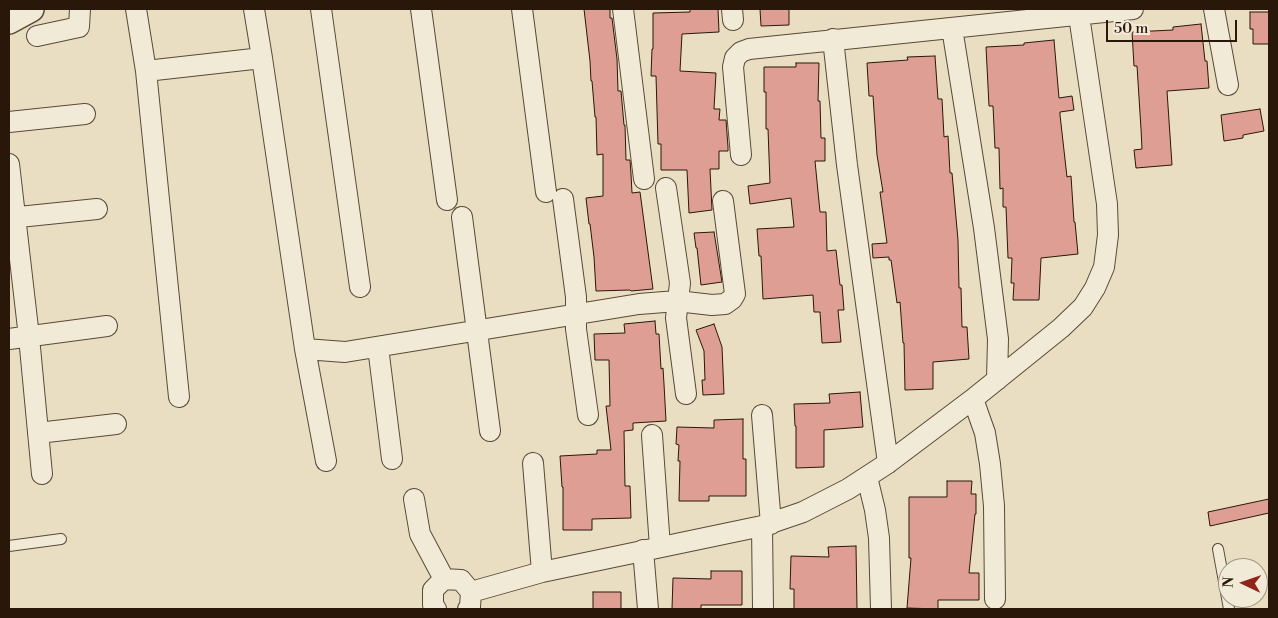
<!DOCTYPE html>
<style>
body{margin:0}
#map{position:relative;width:1278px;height:618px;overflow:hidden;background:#eadec2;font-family:"Libre Bodoni",serif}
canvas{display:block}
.frame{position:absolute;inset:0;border:10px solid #291709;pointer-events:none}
.north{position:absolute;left:1218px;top:558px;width:50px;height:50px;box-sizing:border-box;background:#f1ead7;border:1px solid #a19685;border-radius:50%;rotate:273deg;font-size:14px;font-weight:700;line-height:20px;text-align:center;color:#291709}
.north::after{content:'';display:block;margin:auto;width:18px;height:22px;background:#8f2418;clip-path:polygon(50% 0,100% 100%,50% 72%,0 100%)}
.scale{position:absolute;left:1106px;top:20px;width:131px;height:22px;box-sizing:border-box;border:2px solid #291709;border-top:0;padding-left:6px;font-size:15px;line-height:18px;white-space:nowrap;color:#291709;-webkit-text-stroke:4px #f1ead7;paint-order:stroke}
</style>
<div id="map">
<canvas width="1278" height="618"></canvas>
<div class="frame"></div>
<div class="north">N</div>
<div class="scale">50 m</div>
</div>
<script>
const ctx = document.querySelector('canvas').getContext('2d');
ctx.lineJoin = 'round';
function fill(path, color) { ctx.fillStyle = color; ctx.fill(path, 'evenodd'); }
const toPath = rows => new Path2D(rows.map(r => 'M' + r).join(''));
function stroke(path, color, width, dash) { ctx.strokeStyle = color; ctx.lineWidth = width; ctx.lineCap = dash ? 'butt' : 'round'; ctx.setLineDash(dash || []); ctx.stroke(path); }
const building = toPath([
 [584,9,610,9,610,18,612,18,617,59,618,91,621,91,624,125,625,125,626,160,630,160,631,174,632,193,640,192,653,289,631,291,630,290,596,291,594,257,590,224,589,224,586,198,603,196,603,154,597,155,596,117,595,117,592,81,591,81,590,61,584,9],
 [690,9,718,9,719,32,682,34,680,71,716,73,714,109,720,109,719,120,726,120,728,147,728,151,719,151,719,169,710,169,712,210,689,213,687,170,661,170,661,144,658,144,656,76,651,76,652,49,653,49,653,13,690,12,690,9],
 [760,9,789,9,789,25,761,26,760,9],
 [1250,12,1269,12,1269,44,1253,44,1253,29,1250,29,1250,12],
 [1201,24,1205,61,1207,61,1209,88,1167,91,1172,165,1136,168,1134,150,1142,149,1141,129,1137,66,1134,66,1132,32,1173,30,1173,27,1201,24],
 [1054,40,1059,98,1072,96,1074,110,1060,112,1060,115,1067,177,1071,176,1074,222,1075,222,1078,254,1041,258,1039,300,1013,300,1014,283,1011,283,1012,258,1008,258,1006,207,1003,207,1003,188,1000,189,999,148,995,148,993,106,989,106,986,47,1024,45,1024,43,1054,40],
 [935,56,938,99,942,99,944,137,948,136,950,173,952,173,958,240,959,288,961,288,962,327,967,327,969,359,933,362,933,389,905,390,904,343,903,343,900,302,897,303,891,260,889,260,889,257,873,258,872,244,887,243,880,192,883,192,877,155,873,96,869,96,867,63,908,60,907,57,935,56],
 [796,63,819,63,818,101,820,101,821,138,825,138,825,161,815,161,820,212,826,212,827,251,836,250,840,285,842,285,844,310,838,310,841,342,822,343,820,312,814,312,813,295,763,299,761,256,759,256,757,229,794,227,791,198,750,204,748,186,770,183,768,129,766,129,766,92,764,92,764,67,796,67,796,63],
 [1260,109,1264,131,1243,135,1243,138,1224,141,1221,115,1260,109],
 [714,232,722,282,701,285,697,248,696,248,694,233,714,232],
 [655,321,656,334,659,334,661,369,663,368,664,384,666,421,633,423,633,430,624,431,625,486,630,486,631,518,592,519,592,530,563,530,563,487,562,487,560,456,597,454,597,450,611,450,606,406,610,406,609,360,595,360,594,334,625,333,624,324,655,321],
 [714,324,722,347,724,394,703,395,702,380,705,380,704,351,696,330,714,324],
 [860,392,863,427,824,430,824,467,796,468,796,426,795,426,794,404,830,403,829,394,860,392],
 [743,419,743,459,746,459,746,496,709,496,709,501,679,501,680,461,678,461,679,445,676,444,677,427,714,428,714,420,743,419],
 [947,481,972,481,971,494,976,494,976,514,975,514,969,573,979,573,979,600,938,600,938,609,907,608,911,558,909,558,909,497,947,497,947,481],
 [1269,499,1269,513,1210,526,1208,512,1269,499],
 [856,546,857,609,794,609,794,589,790,589,791,556,829,557,828,547,856,546],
 [711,571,742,571,742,605,701,605,701,609,672,609,673,578,711,579,711,571],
 [593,592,621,592,621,609,593,609,593,592]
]);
fill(building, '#df9e94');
stroke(building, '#291709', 1);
const service = toPath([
 [9,546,61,539],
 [1218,549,1229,609]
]);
const minor = toPath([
 [136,9,146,71,179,397],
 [254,9,262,58],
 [321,9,360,287],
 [421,9,447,200],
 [522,9,546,192],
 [623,9,644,179],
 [732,9,733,20],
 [1214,9,1228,85],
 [952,28,984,228,998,339,997,380],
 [37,36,79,27,80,9],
 [833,39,847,165,888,463],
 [146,71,262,58,305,349,326,461],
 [9,122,85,114],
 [741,155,733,67,735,58,741,52,749,49,1133,9],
 [9,164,29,337,42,474],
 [666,188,680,283,676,318,686,394],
 [563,199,576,297,576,329,588,415],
 [462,217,490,431],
 [9,218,97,209],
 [9,339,107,326],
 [378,347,392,459],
 [305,349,345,352,639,304,677,301,712,305,725,304,732,299,735,294,723,201],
 [973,399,985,433,990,464,994,506,995,599],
 [762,415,771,524],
 [38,433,116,424],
 [652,435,660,547],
 [533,463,542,572],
 [867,477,875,510,879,538,881,609],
 [414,499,420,534,444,579],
 [762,526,763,609],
 [643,550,648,609],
 [471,592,542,572,762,526,803,512,848,489,888,463,973,399,1061,328,1083,307,1095,288,1104,267,1108,235,1107,204,1078,9],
 [436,609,433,605,433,590,444,579,461,580,471,592,470,607,468,609]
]);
const tertiary = toPath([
 [9,21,31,9]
]);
stroke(service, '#594937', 12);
stroke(minor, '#594937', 22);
stroke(tertiary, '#594937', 28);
stroke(service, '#f1ead7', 10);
stroke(minor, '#f1ead7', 20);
stroke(tertiary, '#f1ead7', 25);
</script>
